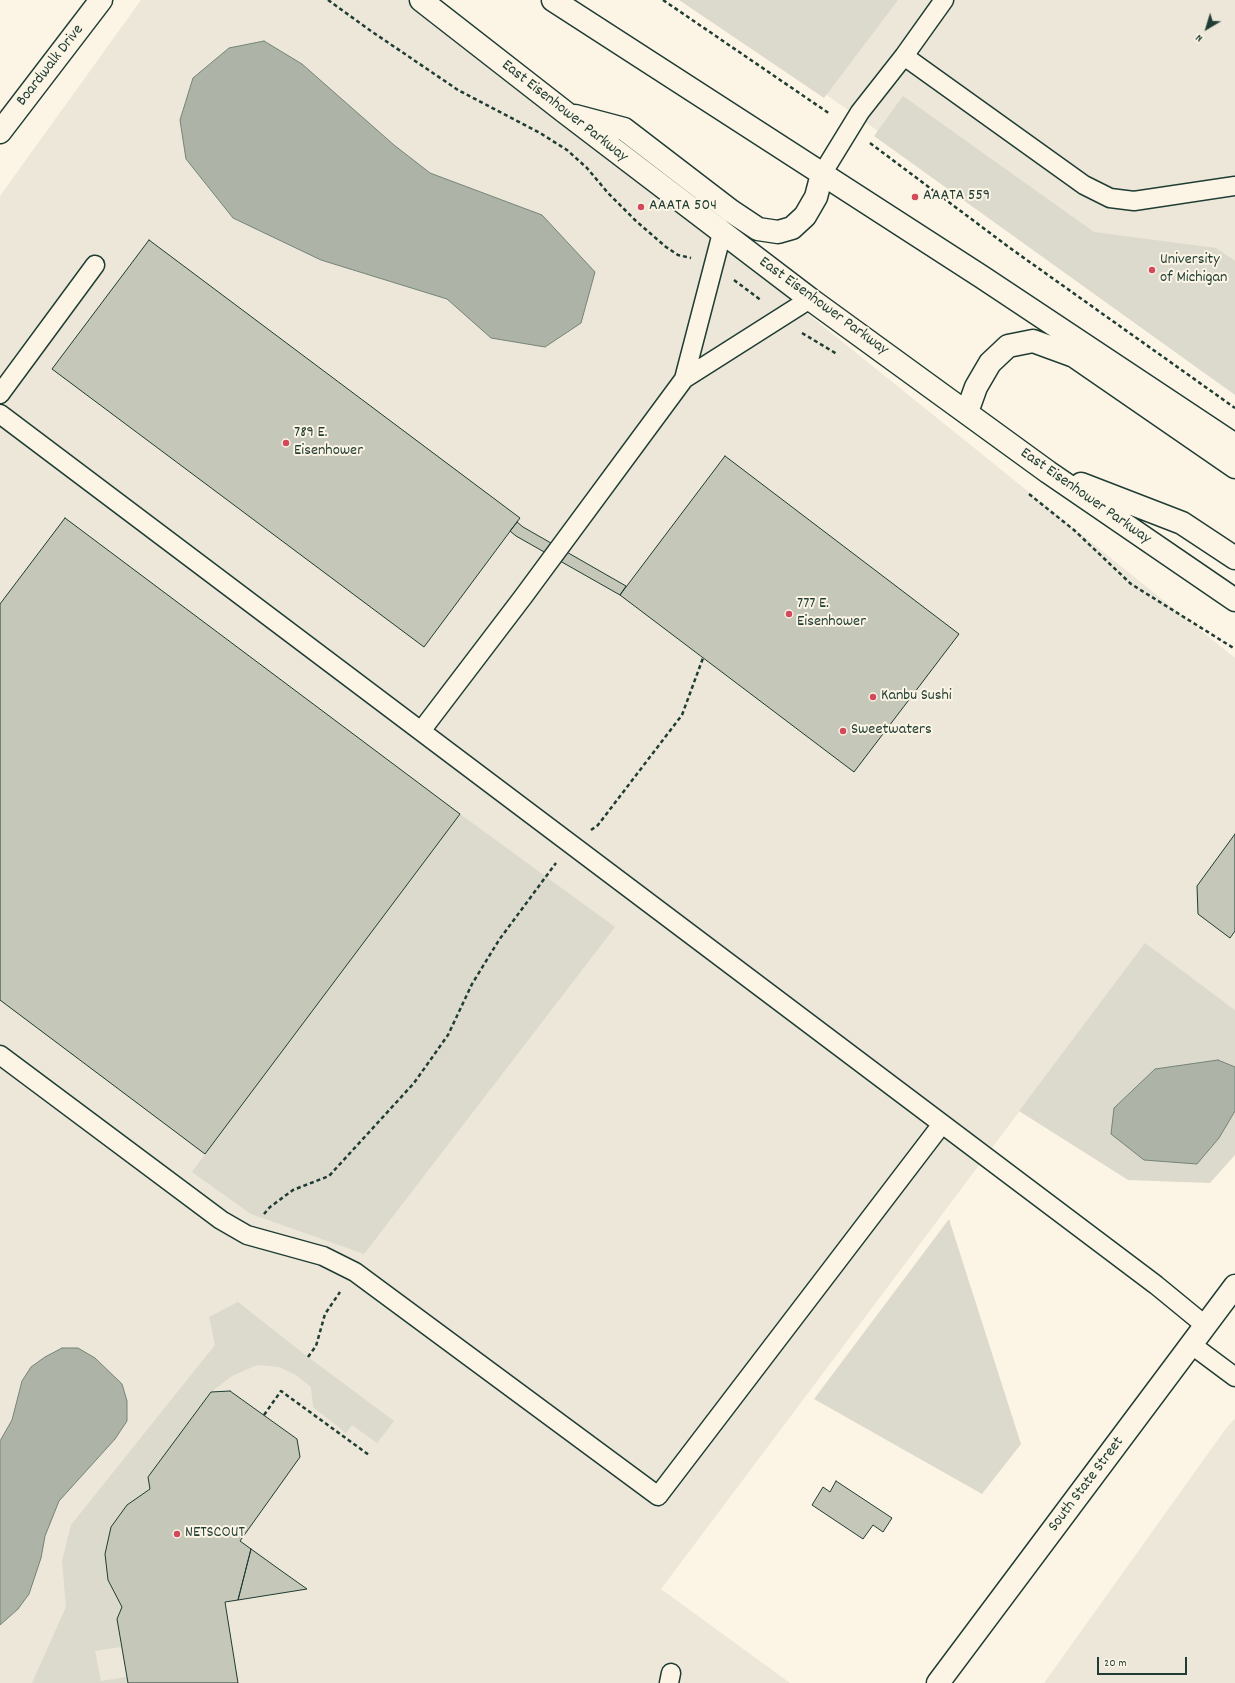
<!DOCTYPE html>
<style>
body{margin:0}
#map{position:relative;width:1235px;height:1683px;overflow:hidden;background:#fcf5e5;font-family:Dekko,sans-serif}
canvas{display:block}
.north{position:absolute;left:1187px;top:8px;width:40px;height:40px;-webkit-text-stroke:3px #fcf5e5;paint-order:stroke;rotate:218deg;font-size:11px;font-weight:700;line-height:16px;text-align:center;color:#1f3d34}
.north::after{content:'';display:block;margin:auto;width:14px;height:18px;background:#1f3d34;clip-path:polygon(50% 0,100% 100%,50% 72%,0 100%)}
.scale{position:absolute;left:1097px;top:1657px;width:90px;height:18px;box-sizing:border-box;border:2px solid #1f3d34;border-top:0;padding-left:5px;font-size:12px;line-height:14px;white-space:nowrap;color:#1f3d34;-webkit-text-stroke:3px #fcf5e5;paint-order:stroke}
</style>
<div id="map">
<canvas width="1235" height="1683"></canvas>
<div class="north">N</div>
<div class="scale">20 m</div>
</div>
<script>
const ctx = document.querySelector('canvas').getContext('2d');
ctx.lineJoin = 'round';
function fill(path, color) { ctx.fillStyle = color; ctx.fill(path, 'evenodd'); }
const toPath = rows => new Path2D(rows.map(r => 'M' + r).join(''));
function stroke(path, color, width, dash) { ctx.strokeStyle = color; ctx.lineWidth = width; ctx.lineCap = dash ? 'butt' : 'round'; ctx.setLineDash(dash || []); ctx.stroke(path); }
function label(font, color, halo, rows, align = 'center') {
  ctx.font = font + ' Dekko,sans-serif'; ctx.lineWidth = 4; ctx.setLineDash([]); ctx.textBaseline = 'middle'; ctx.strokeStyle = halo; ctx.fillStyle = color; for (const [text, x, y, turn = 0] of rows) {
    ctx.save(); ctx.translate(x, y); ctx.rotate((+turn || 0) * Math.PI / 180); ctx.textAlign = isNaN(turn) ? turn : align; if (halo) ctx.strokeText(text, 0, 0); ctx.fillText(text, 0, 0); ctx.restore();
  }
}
fill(toPath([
 [141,0,418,0,1235,658,1235,1010,1145,944,661,1589,790,1683,0,1683,0,196],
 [691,0,1235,0,1235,391,905,150],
 [1235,1419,1235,1683,1044,1683,1227,1427]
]), '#ece7d8');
fill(toPath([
 [679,0,898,0,824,98],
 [903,96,1094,232,1216,248,1235,261,1235,395,874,136],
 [460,814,615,927,364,1254,251,1214,192,1172],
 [1145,943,1235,1010,1235,1155,1210,1183,1128,1180,1019,1111],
 [949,1219,1021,1444,982,1494,814,1399],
 [238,1302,308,1357,394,1421,377,1443,352,1425,346,1433,313,1407,311,1387,296,1375,279,1367,257,1365,232,1376,211,1392,148,1477,150,1489,127,1505,111,1527,105,1554,108,1580,122,1607,117,1619,121,1647,95,1651,101,1681,127,1677,128,1683,32,1683,66,1607,62,1561,71,1525,215,1345,209,1317]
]), '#dcdacc');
const water = toPath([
 [264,41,302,64,394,145,430,173,542,215,595,272,581,323,545,347,491,338,447,299,321,260,233,218,186,159,180,120,193,78,229,48,264,41],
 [1218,1060,1235,1067,1235,1111,1219,1138,1197,1164,1144,1160,1111,1134,1114,1108,1155,1069,1218,1060],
 [62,1348,78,1348,95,1358,122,1384,127,1401,127,1421,115,1439,59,1501,45,1536,41,1558,29,1594,18,1609,0,1625,0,1441,12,1420,22,1381,31,1367,45,1357,62,1348]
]);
fill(water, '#aeb3a7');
stroke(water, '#758479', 1);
const building = toPath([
 [149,240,520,518,424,647,52,369,149,240],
 [725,456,959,634,854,772,620,595,725,456],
 [65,518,460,814,205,1154,0,1000,0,604,65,518],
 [517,522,523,527,626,586,620,595,516,536,510,531,517,522],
 [1235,834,1235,931,1230,938,1198,914,1197,886,1235,834],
 [230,1391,297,1439,300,1457,240,1541,251,1549,238,1600,225,1602,238,1683,128,1683,117,1619,122,1607,108,1580,105,1554,111,1527,127,1505,150,1489,148,1477,211,1392,230,1391],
 [836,1481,892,1518,883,1532,873,1525,863,1539,812,1505,823,1487,830,1492,836,1481],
 [251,1549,283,1572,307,1589,238,1600,251,1549]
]);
fill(building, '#c5c7b9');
stroke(building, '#1f3d34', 1);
const service = toPath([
 [904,56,1084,185,1110,198,1134,201,1235,186],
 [822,174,860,112,904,56,944,0],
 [684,379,722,233],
 [0,394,95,265],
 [0,414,1156,1285,1206,1326],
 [421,731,523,597,684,379,810,299],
 [0,1055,221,1220,247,1235,323,1256,355,1272,658,1496,942,1124],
 [1192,1345,1235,1377],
 [669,1683,671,1673]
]);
const tertiary = toPath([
 [0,132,101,0]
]);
const secondary = toPath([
 [421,0,566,113,810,299,1048,472,1235,600],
 [553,0,982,277,1235,445],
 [575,116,624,129,731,211,758,229,778,232,792,228,805,216,816,197,822,174],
 [967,412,976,387,990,363,1008,346,1033,341,1074,356,1235,467],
 [1081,484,1182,523,1235,558],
 [938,1683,1235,1286]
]);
stroke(service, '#1f3d34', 21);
stroke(tertiary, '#1f3d34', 25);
stroke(secondary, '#1f3d34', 25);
stroke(toPath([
 [328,0,371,31,458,90,540,133,567,150,587,168,608,193,636,221,666,247,678,255,691,258],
 [663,0,830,114],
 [870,143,1010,248,1235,408],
 [734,280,762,301],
 [802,333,837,354],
 [1029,494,1074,530,1131,584,1235,649],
 [591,830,598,825,682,715,703,658],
 [264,1214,270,1207,293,1190,329,1176,414,1083,448,1035,472,984,499,940,556,863],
 [308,1357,316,1346,325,1314,340,1292],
 [264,1415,281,1391,369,1455]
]), '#1f3d34', 2.5, [4, 3]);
stroke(service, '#fcf5e5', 18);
stroke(tertiary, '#fcf5e5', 22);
stroke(secondary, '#fcf5e5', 22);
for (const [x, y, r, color] of [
 [915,197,4,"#d1495b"],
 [641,207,4,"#d1495b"],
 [1152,270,4,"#d1495b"],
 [286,443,4,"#d1495b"],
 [789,614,4,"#d1495b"],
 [873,697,4,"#d1495b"],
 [843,731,4,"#d1495b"],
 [177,1534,4,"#d1495b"]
]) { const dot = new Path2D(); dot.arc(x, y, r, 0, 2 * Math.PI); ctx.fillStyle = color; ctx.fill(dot); stroke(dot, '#fcf5e5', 1.5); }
label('16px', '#1f3d34', '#fcf5e5', [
 ["Boardwalk Drive",51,66,-52],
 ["East Eisenhower Parkway",564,112,38],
 ["East Eisenhower Parkway",823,307,36],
 ["East Eisenhower Parkway",1085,497,35],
 ["South State Street",1087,1485,-53]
]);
label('16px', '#1f3d34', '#fcf5e5', [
 ["AAATA 559",923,197],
 ["AAATA 504",649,207],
 ["University",1160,261],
 ["of Michigan",1160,279],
 ["789 E.",294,434],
 ["Eisenhower",294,452],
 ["777 E.",797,605],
 ["Eisenhower",797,623],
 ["Kanbu Sushi",881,697],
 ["Sweetwaters",851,731],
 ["NETSCOUT",185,1534]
], 'left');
</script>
